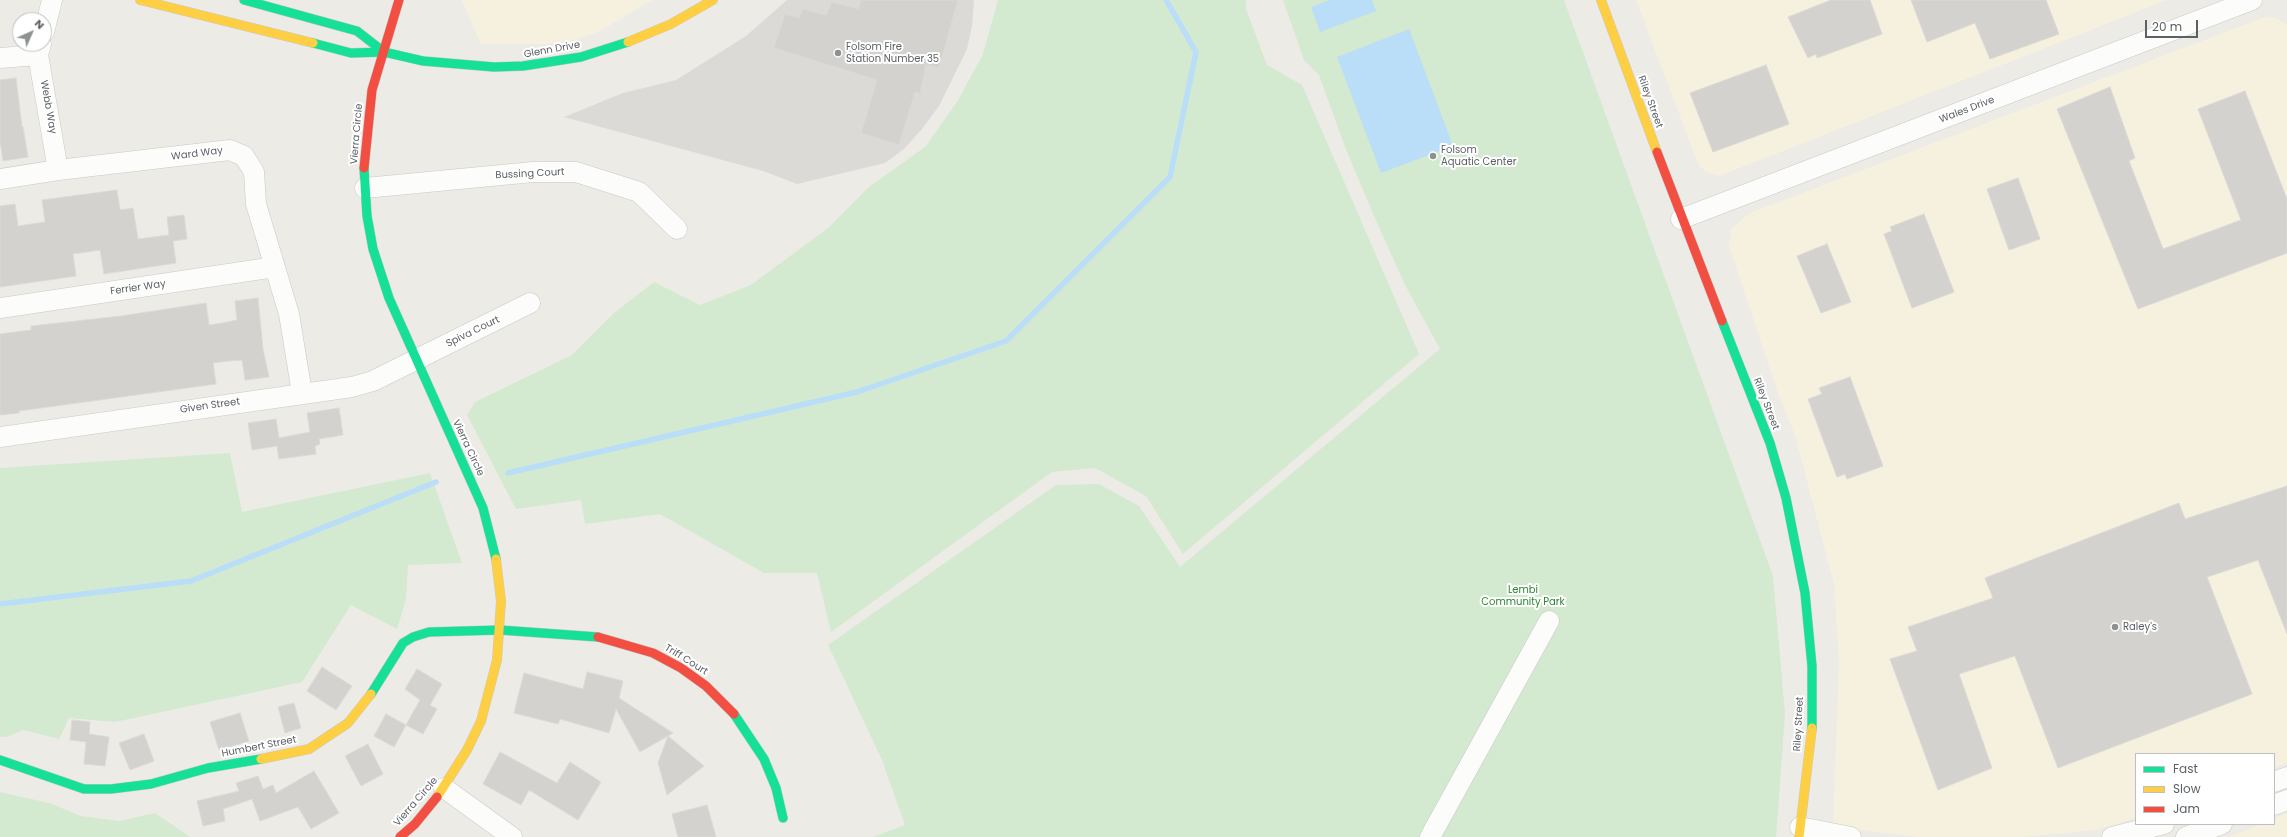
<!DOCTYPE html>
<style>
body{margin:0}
#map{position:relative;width:2287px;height:837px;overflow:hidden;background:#ecebe6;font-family:Poppins,sans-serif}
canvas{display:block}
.legend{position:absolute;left:2135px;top:753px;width:140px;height:72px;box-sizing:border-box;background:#fff;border:1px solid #bdbfc1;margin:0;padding:5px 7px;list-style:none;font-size:12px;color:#5b6065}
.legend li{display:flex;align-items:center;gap:8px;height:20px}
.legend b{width:20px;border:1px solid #bdbfc1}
.north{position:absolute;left:12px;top:12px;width:40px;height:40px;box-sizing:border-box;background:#fff;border:1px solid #bdbfc1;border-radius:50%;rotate:45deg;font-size:11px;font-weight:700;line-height:16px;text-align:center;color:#5b6065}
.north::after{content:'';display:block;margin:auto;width:14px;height:18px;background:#8e9192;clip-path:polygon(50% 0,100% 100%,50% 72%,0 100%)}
.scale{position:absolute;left:2145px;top:20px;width:53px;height:18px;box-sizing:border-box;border:2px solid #5b6065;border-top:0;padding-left:5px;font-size:12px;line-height:14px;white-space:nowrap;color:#5b6065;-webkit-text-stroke:3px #fff;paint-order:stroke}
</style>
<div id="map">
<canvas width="2287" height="837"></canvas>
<ul class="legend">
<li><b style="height:5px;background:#16e098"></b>Fast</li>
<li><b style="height:5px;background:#ffcf43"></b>Slow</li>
<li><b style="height:5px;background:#f24e42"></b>Jam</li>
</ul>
<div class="north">N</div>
<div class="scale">20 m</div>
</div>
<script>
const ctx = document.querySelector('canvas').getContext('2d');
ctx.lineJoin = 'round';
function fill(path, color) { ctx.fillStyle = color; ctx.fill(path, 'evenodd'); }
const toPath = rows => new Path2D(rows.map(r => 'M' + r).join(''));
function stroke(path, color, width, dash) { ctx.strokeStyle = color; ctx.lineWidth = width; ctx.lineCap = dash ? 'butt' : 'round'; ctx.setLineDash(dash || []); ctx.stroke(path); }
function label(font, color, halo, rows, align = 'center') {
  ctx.font = font + ' Poppins,sans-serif'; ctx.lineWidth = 4; ctx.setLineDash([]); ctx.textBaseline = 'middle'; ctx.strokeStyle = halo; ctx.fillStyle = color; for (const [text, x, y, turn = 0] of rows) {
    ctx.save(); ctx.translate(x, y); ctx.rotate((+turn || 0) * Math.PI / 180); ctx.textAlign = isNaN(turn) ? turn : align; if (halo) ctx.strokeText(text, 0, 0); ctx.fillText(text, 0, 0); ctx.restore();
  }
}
fill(toPath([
 [462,0,652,0,600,31,575,40,545,44,481,44],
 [1636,0,2167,0,1719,176,1708,173,1699,166],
 [2265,17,2276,18,2287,25,2287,763,2274,768,2274,754,2136,754,2136,818,2096,830,2022,837,1918,837,1833,827,1839,661,1834,584,1795,435,1779,396,1729,246,1731,229,1750,213],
 [2287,813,2287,837,2229,837,2261,824,2274,824,2274,819]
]), '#f6f1df');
fill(toPath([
 [787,0,974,0,972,26,967,49,939,106,922,129,904,149,885,163,797,184,763,171,564,117,623,93,676,80,746,36]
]), '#dcdad6');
fill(toPath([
 [998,0,1246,0,1246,9,1267,65,1302,85,1419,354,1183,554,1146,496,1095,468,1052,472,831,632,817,573,764,573,660,514,585,524,581,500,516,509,467,415,475,402,572,355,614,313,654,282,700,305,751,285,828,228,869,187,925,147,957,102,983,54],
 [1283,0,1564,0,1773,576,1785,714,1776,837,873,837,905,825,882,760,828,645,1056,485,1099,484,1139,506,1180,567,1440,349,1405,285,1374,216,1345,147,1319,75,1304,60],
 [230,453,242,512,430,473,462,563,408,565,406,599,397,629,351,605,302,682,115,722,69,718,59,739,23,730,7,737,0,737,0,468],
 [0,792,49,803,81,816,119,821,155,813,190,837,0,837]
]), '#d3ead0');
fill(toPath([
 [1330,0,1372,0,1376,11,1320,32,1311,7],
 [1409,29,1453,146,1381,173,1337,57]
]), '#baddf8');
stroke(toPath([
 [508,473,857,392,1006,341,1170,177,1196,52,1166,0],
 [0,604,191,581,436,482]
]), '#baddf8', 5.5);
const building = toPath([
 [861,0,958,0,939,68,926,65,920,94,915,92,899,145,861,133,877,80,774,48,785,14,799,18,803,9,826,15,832,2,858,9,861,0],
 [1831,0,1870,0,1882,34,1817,58,1816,54,1808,58,1788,17,1831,0],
 [1911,0,2046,0,2059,34,1990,59,1975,23,1927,42,1911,0],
 [1766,65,1789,124,1713,152,1690,93,1766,65],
 [16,78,22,127,23,127,28,157,3,161,0,141,0,80,16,78],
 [2110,87,2135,158,2129,161,2163,249,2241,220,2198,109,2245,91,2287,199,2287,253,2138,309,2057,109,2110,87],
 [2018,178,2040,239,2009,250,1987,189,2018,178],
 [117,190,120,210,133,208,138,239,169,235,167,217,184,215,187,239,173,241,176,263,104,274,100,250,73,254,76,276,0,287,0,206,15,204,18,226,45,222,42,200,117,190],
 [1924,214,1954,292,1912,308,1884,234,1892,231,1890,227,1924,214],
 [1827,244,1851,302,1821,313,1797,256,1827,244],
 [258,298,263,349,269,377,245,380,242,360,228,361,213,363,216,384,19,411,19,413,0,415,0,334,31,330,31,326,121,316,206,303,209,325,222,323,237,320,235,301,258,298],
 [1850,377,1883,466,1847,479,1845,474,1837,477,1808,399,1822,394,1819,388,1850,377],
 [339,408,343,435,319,439,320,444,315,446,316,454,279,459,277,446,252,450,248,423,276,419,279,438,310,432,307,413,339,408],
 [2287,486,2287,634,2258,560,2207,577,2252,694,2058,768,2015,656,1959,674,1992,768,1938,790,1890,659,1917,651,1908,627,1993,598,1985,578,2179,503,2185,519,2287,486],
 [322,667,352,686,336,710,307,691,322,667],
 [417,669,442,684,430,705,437,709,423,734,406,725,420,700,405,689,417,669],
 [587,672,623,681,619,698,673,733,640,752,616,709,609,733,560,719,558,724,514,713,524,673,583,689,587,672],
 [294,703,301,728,285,733,278,707,294,703],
 [240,713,249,741,219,750,210,722,240,713],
 [386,714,406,725,394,747,374,736,386,714],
 [72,720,90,722,89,734,109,737,105,766,84,764,86,742,70,740,72,720],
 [144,734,154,761,130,770,119,743,144,734],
 [668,736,704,766,667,795,658,763,668,736],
 [368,744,383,774,361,786,345,756,368,744],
 [500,752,557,783,570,762,601,782,578,820,529,790,521,805,483,784,500,752],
 [314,771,339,813,311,829,298,807,260,821,252,799,223,809,225,821,203,826,197,801,239,791,236,783,258,776,263,789,273,785,276,793,314,771],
 [707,805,716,837,678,837,672,814,707,805]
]);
fill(building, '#d3d2cf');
stroke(building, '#dcdad6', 1);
const street = toPath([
 [44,32,52,0],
 [41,44,38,55,58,170],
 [0,58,38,55],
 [0,179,58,170,230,150,244,156,254,172,256,204,289,314,302,393],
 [365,188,533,172,576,172,639,192,677,229],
 [1681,219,2252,0],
 [0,308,275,267],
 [0,437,352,387,373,381,530,303],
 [2274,782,2287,777],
 [444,788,512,837],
 [2274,805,2287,800],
 [1800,827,1851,837],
 [1430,837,1549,621],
 [2112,837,2164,824],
 [2186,837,2222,824]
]);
const fast = toPath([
 [244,0,357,31,384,52],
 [313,43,351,53,384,52,423,61,494,67,523,66,581,57,628,42],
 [364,168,367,216,373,249,389,298,483,508,496,559],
 [1722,321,1770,443,1786,498,1805,593,1812,666,1812,728],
 [371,694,403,643,413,637,429,632,500,630,598,637],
 [734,714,764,759,776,788,783,818],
 [0,760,84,789,111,789,151,784,208,768,261,759]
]);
const slow = toPath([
 [140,0,313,43],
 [1601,0,1657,152],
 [628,42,671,24,713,0],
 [261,759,309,749,348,723,371,694],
 [437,797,467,750,481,721,497,660,501,601,496,559],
 [1799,837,1812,728]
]);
const jam = toPath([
 [1657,152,1722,321],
 [364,168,372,90,399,0],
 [598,637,653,653,681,668,706,686,734,714],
 [400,837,415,824,437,797]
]);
stroke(street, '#c8c8c7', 21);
stroke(fast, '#c8c9c8', 10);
stroke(slow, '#c8c9c8', 10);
stroke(jam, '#c8c9c8', 10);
stroke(street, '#fcfcfb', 20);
stroke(fast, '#16e098', 9);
stroke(slow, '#ffcf43', 9);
stroke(jam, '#f24e42', 9);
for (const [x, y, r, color] of [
 [838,53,4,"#8e9192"],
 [1433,156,4,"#8e9192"],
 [2115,627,4,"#8e9192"]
]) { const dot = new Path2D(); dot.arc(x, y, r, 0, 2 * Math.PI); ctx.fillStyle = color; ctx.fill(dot); stroke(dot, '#fff', 1.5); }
label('10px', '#5b6065', '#fff', [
 ["Folsom Fire",846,47],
 ["Station Number 35",846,59],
 ["Folsom",1441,150],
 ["Aquatic Center",1441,162],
 ["Raley's",2123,627]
], 'left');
label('10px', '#5b6065', '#fff', [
 ["Glenn Drive",552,50,-10],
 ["Riley Street",1650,102,70],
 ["Webb Way",48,107,80],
 ["Wales Drive",1967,110,-21],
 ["Vierra Circle",357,134,-85],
 ["Ward Way",197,154,-7],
 ["Bussing Court",530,174,-3],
 ["Ferrier Way",138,288,-8],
 ["Spiva Court",473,332,-26],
 ["Riley Street",1766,404,69],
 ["Given Street",210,406,-8],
 ["Vierra Circle",468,448,65],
 ["Triff Court",686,660,32],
 ["Riley Street",1799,724,-87],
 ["Humbert Street",259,747,-11],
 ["Vierra Circle",416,802,-49]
]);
label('10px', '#2d8330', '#fff', [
 ["Lembi",1523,590],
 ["Community Park",1523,602]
]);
</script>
